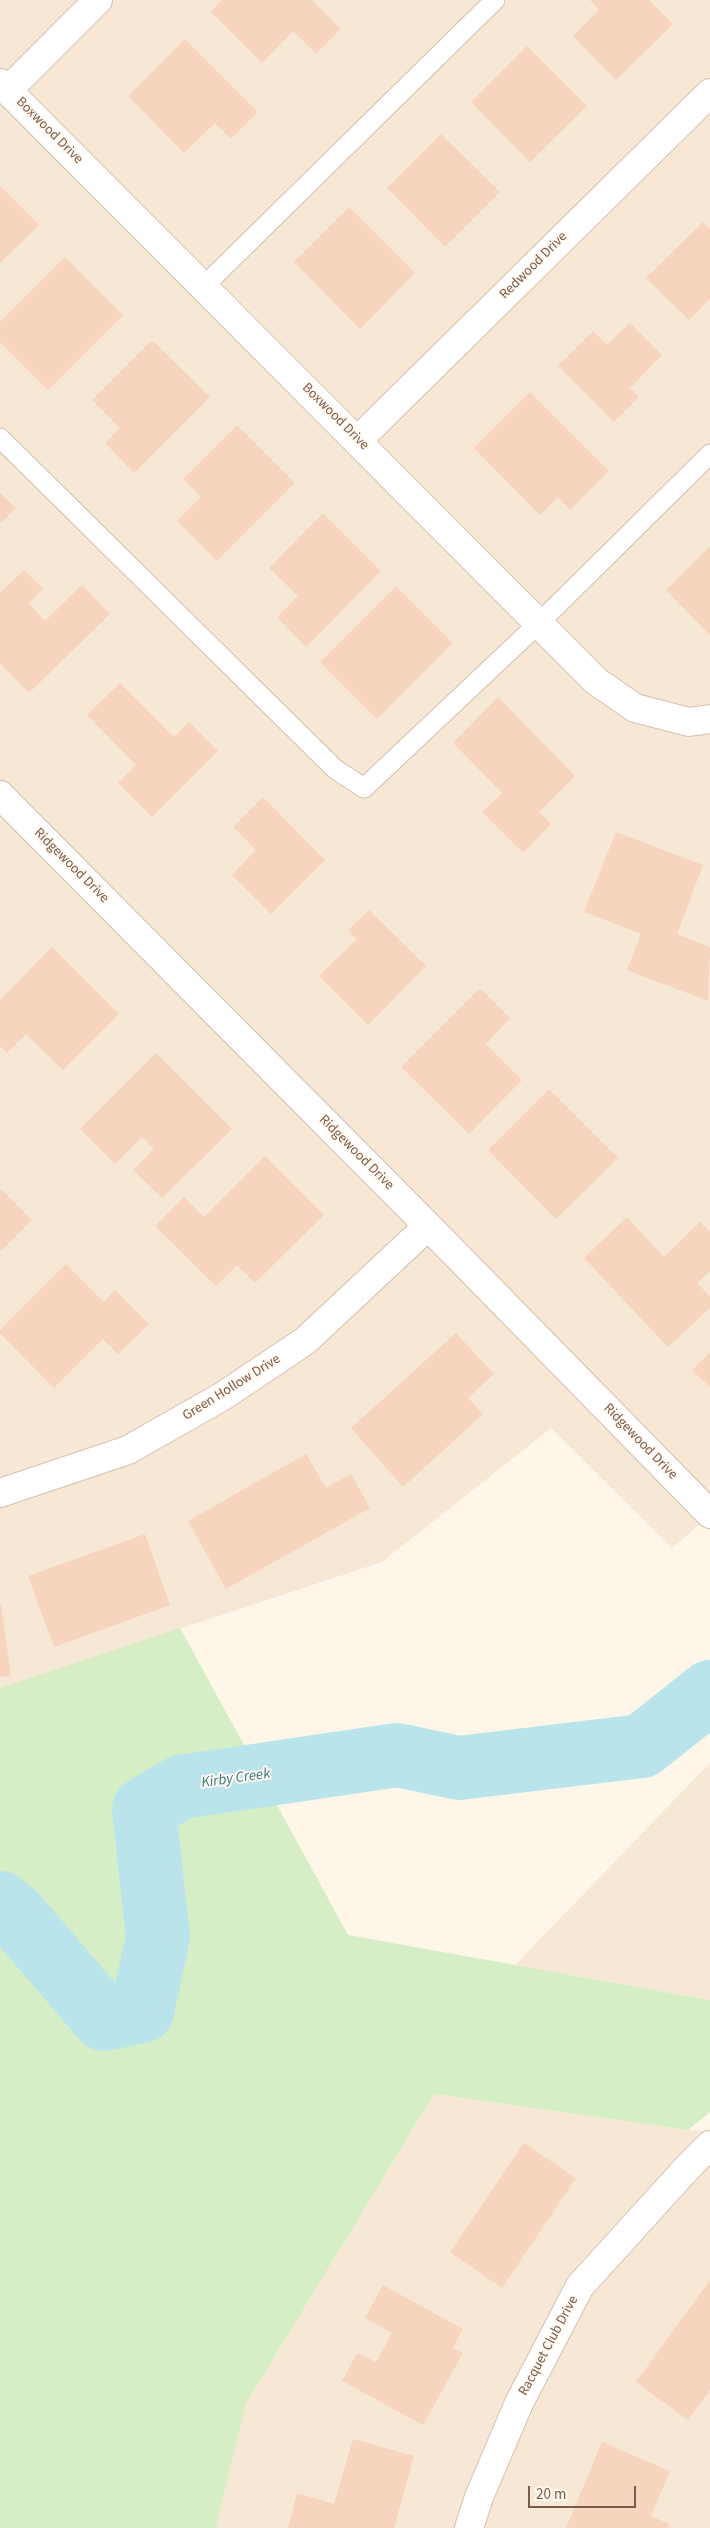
<!DOCTYPE html>
<style>
body{margin:0}
#map{position:relative;width:710px;height:2528px;overflow:hidden;background:#fef6e8;font-family:"Source Sans 3",sans-serif}
canvas{display:block}
.scale{position:absolute;left:528px;top:2486px;width:108px;height:22px;box-sizing:border-box;border:2px solid #7c5b49;border-top:0;padding-left:6px;font-size:15px;line-height:18px;white-space:nowrap;color:#7c5b49;-webkit-text-stroke:4px #fff9f1;paint-order:stroke}
</style>
<div id="map">
<canvas width="710" height="2528"></canvas>
<div class="scale">20 m</div>
</div>
<script>
const ctx = document.querySelector('canvas').getContext('2d');
ctx.lineJoin = 'round';
function fill(path, color) { ctx.fillStyle = color; ctx.fill(path, 'evenodd'); }
const toPath = rows => new Path2D(rows.map(r => 'M' + r).join(''));
function stroke(path, color, width, dash) { ctx.strokeStyle = color; ctx.lineWidth = width; ctx.lineCap = dash ? 'butt' : 'round'; ctx.setLineDash(dash || []); ctx.stroke(path); }
function label(font, color, halo, rows, align = 'center') {
  ctx.font = font + ' "Source Sans 3",sans-serif'; ctx.lineWidth = 4; ctx.setLineDash([]); ctx.textBaseline = 'middle'; ctx.strokeStyle = halo; ctx.fillStyle = color; for (const [text, x, y, turn = 0] of rows) {
    ctx.save(); ctx.translate(x, y); ctx.rotate((+turn || 0) * Math.PI / 180); ctx.textAlign = isNaN(turn) ? turn : align; if (halo) ctx.strokeText(text, 0, 0); ctx.fillText(text, 0, 0); ctx.restore();
  }
}
fill(toPath([
 [0,0,710,0,710,1515,672,1548,551,1428,382,1562,0,1688],
 [710,1763,710,2000,515,1965],
 [434,2094,688,2130,710,2131,710,2528,216,2528,246,2404]
]), '#f7e8d6');
fill(toPath([
 [180,1628,348,1935,710,2000,710,2112,688,2130,434,2094,246,2404,216,2528,0,2528,0,1688]
]), '#d6eec5');
stroke(toPath([
 [0,1903,15,1915,104,2019,142,2011,158,1937,144,1809,181,1787,397,1755,459,1768,642,1746,710,1692]
]), '#bae4eb', 64);
fill(toPath([
 [222,0,312,0,341,29,316,54,293,31,262,63,211,12],
 [590,0,649,0,673,24,616,80,573,36,599,10],
 [185,39,258,112,231,139,215,123,184,153,128,96],
 [527,46,587,106,530,162,471,102],
 [441,134,500,192,445,247,387,188],
 [0,186,39,225,0,263],
 [349,207,415,273,360,329,294,262],
 [703,222,710,229,710,299,689,320,646,278],
 [65,257,123,315,48,390,0,342,0,322],
 [630,323,662,355,630,388,639,397,614,422,558,366,593,331,607,345],
 [152,340,210,397,134,473,105,443,120,428,92,400],
 [530,392,609,471,570,510,558,497,540,515,474,448],
 [237,425,295,483,217,561,177,521,201,497,183,479],
 [0,493,16,508,0,524],
 [323,513,381,571,306,647,277,617,298,596,269,568],
 [710,546,710,635,666,590],
 [24,570,43,589,29,603,45,621,82,585,110,614,29,693,0,663,0,593],
 [396,586,453,643,377,719,320,662],
 [120,683,174,737,189,722,218,751,152,817,118,783,136,765,87,715],
 [498,697,575,776,539,812,551,824,523,853,482,812,502,793,453,743],
 [263,797,325,860,271,914,232,875,256,850,233,827],
 [616,832,703,865,677,934,710,947,708,1001,627,970,641,934,584,912],
 [369,910,426,966,368,1025,319,976,357,939,348,930],
 [52,947,119,1014,63,1070,26,1034,7,1053,0,1046,0,1000],
 [480,988,510,1018,486,1044,522,1080,469,1134,401,1067],
 [156,1053,232,1129,162,1198,133,1170,154,1149,142,1137,115,1164,80,1129],
 [549,1089,618,1158,556,1219,488,1150],
 [265,1156,324,1215,255,1283,237,1265,216,1286,155,1226,184,1197,204,1217],
 [0,1188,32,1220,0,1252],
 [627,1217,664,1257,700,1222,710,1232,710,1271,697,1283,710,1297,710,1308,668,1347,584,1258],
 [66,1264,104,1302,115,1290,149,1324,118,1354,103,1339,54,1388,0,1333,0,1330],
 [456,1333,494,1374,468,1398,483,1414,403,1487,351,1428],
 [710,1352,710,1387,692,1370],
 [306,1454,326,1488,351,1474,370,1508,226,1589,188,1521],
 [145,1534,170,1605,54,1647,28,1576],
 [1,1605,11,1676,0,1677,0,1606],
 [524,2143,576,2178,502,2288,450,2252],
 [710,2280,710,2390,688,2420,636,2382],
 [383,2285,463,2329,453,2348,463,2353,423,2425,342,2381,357,2353,376,2362,392,2333,365,2318],
 [353,2439,414,2456,394,2528,288,2528,297,2493,334,2504],
 [602,2442,670,2471,651,2516,669,2524,668,2528,566,2528]
]), '#f6d4bd');
const lane = toPath([
 [204,286,495,0],
 [0,438,335,769,364,788,539,623,710,454]
]);
const street = toPath([
 [0,83,596,681,635,708,689,722,710,719],
 [8,90,98,0],
 [358,440,710,93],
 [0,795,428,1226,710,1514],
 [0,1493,128,1450,223,1396,305,1341,428,1226],
 [469,2528,479,2497,519,2403,580,2286,688,2167,710,2145]
]);
stroke(lane, '#d5bfaf', 21);
stroke(street, '#d5bfaf', 30);
stroke(lane, '#fff', 19);
stroke(street, '#fff', 28);
label('14px', '#7c5b49', '#fff9f1', [
 ["Boxwood Drive",49,131,45],
 ["Redwood Drive",534,266,-45],
 ["Boxwood Drive",335,417,45],
 ["Ridgewood Drive",71,866,45],
 ["Ridgewood Drive",356,1153,45],
 ["Green Hollow Drive",232,1388,-32],
 ["Ridgewood Drive",640,1442,46],
 ["Racquet Club Drive",549,2346,-62]
]);
label('italic 15px', '#3a7782', '#fff9f1', [
 ["Kirby Creek",236,1779,-8]
]);
</script>
